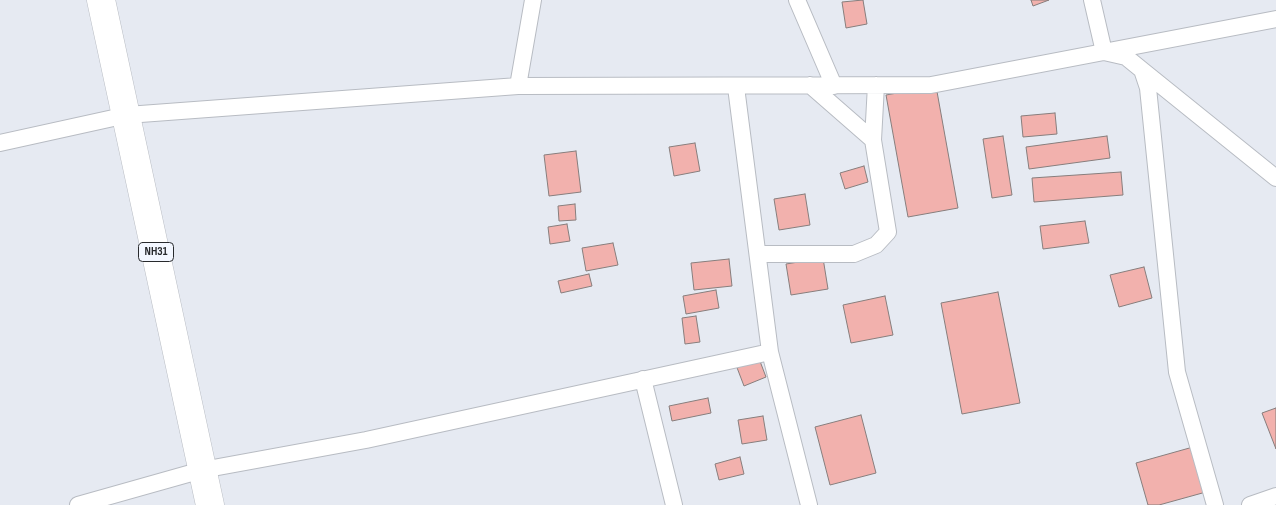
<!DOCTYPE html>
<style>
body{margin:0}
canvas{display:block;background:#e6eaf2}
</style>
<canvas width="1276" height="505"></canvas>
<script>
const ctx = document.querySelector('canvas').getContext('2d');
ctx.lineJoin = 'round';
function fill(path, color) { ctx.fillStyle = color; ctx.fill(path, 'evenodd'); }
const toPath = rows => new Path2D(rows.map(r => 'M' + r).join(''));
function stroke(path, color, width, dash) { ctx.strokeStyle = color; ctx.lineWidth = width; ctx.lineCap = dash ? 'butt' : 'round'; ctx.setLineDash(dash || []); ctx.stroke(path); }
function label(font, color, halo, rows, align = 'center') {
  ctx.font = font + ' "Sofia Sans Condensed",sans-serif'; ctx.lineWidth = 4; ctx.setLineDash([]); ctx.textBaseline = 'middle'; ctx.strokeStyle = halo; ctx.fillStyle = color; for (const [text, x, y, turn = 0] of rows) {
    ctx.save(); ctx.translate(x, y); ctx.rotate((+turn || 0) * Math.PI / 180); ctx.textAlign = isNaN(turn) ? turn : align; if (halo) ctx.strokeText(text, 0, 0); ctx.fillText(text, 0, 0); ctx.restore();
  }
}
const building = toPath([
 [863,0,867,24,846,28,842,2,863,0],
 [1031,0,1049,0,1033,6,1031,0],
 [936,86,958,208,908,217,886,95,936,86],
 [1055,113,1057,134,1023,137,1021,116,1055,113],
 [1003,136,1012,195,992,198,983,139,1003,136],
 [1107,136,1110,158,1029,169,1026,147,1107,136],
 [695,143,700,171,674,176,669,147,695,143],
 [576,151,581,192,549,196,544,155,576,151],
 [864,166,868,182,845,189,840,173,864,166],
 [1121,172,1123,195,1034,202,1032,178,1121,172],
 [805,194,810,225,779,230,774,199,805,194],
 [575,204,576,220,559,221,558,206,575,204],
 [1085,221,1089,243,1043,249,1040,226,1085,221],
 [567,224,570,241,550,244,548,227,567,224],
 [613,243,618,265,586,271,582,248,613,243],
 [823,258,828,289,791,295,786,264,823,258],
 [729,259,732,286,694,290,691,263,729,259],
 [1144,267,1152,298,1119,307,1110,275,1144,267],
 [589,274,592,286,561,293,558,281,589,274],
 [716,290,719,308,686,314,683,296,716,290],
 [998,292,1020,403,962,414,941,303,998,292],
 [885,296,893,335,851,343,843,305,885,296],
 [696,316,700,342,685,344,682,318,696,316],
 [758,356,766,377,744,386,736,365,758,356],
 [708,398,711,413,672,421,669,406,708,398],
 [1276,408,1276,449,1262,413,1276,408],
 [861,415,876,473,830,485,815,427,861,415],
 [763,416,767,440,742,444,738,420,763,416],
 [1193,447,1206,492,1159,505,1148,505,1136,463,1193,447],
 [740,457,744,474,719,480,715,464,740,457]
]);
fill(building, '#f2b1ad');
stroke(building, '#877e7d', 1);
const street = toPath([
 [797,0,834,86],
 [1092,0,1104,52,1126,57,1142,70,1148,88,1177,372,1215,505],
 [1142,70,1276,178],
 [810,85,873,140],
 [518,86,533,0],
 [736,87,770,352,809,505],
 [0,143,127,115,518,86,931,85,1276,19],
 [759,254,854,254,876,245,888,232,873,140,876,85],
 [643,379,674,505],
 [78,505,202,470,366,440,770,352],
 [1250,505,1276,496]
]);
const highway = toPath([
 [101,0,210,505]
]);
stroke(street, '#b8bcc3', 18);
stroke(highway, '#b8bcc3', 29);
stroke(street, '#fff', 16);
stroke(highway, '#fff', 28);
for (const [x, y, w] of [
 [156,252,35]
]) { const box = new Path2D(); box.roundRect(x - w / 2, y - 9.5, w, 19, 4); ctx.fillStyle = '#f3f7ff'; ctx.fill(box); stroke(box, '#282a2d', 1); }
label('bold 12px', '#282a2d', null, [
 ["NH31",156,252]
]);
</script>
